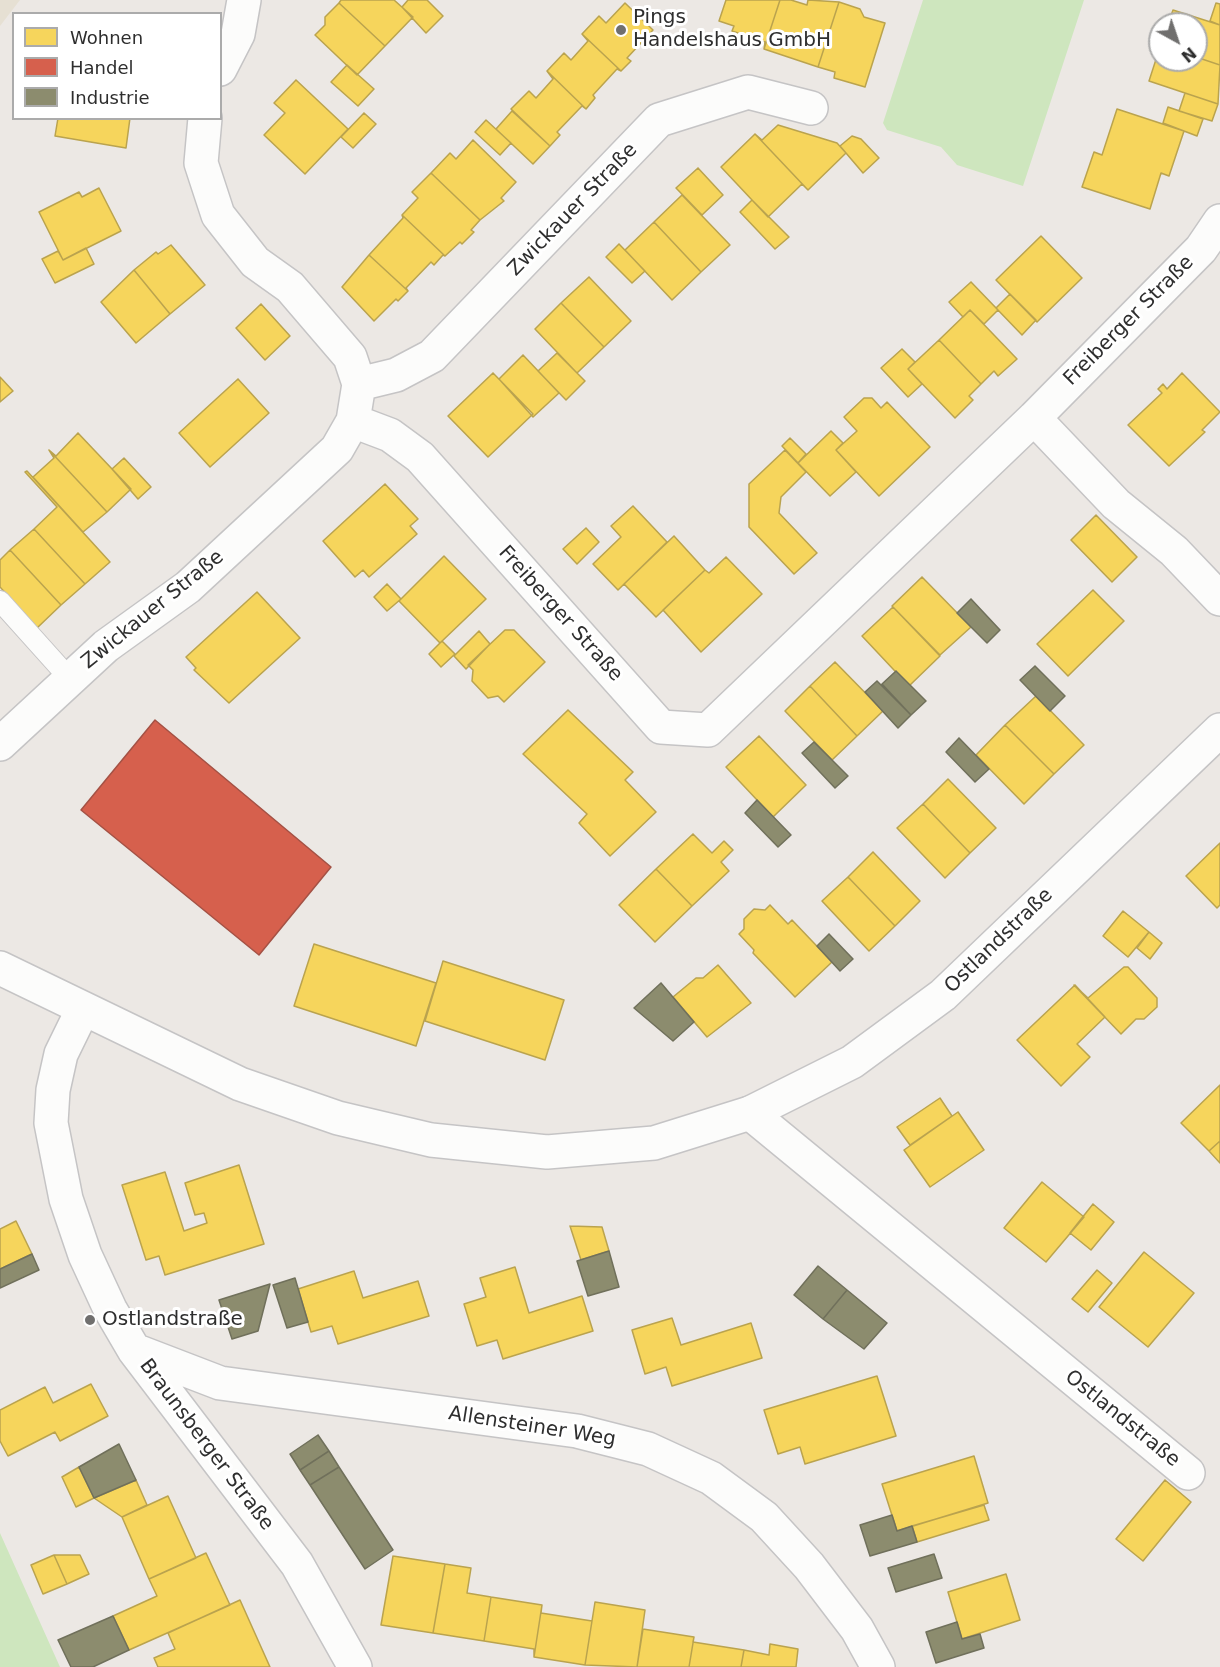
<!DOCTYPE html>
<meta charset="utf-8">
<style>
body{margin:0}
#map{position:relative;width:1220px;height:1667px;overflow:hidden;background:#ece8e4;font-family:"DejaVu Sans",sans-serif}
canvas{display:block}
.legend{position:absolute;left:12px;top:12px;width:210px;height:108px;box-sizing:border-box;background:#fff;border:2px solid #ababab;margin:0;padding:8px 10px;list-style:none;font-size:18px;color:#2e2e2e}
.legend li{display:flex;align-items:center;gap:12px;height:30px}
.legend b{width:30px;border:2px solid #ababab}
.north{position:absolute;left:1148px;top:12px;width:60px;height:60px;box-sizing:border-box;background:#fff;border:2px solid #ababab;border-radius:50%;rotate:140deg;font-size:16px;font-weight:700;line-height:24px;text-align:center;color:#2e2e2e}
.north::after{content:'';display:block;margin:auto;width:21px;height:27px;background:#706f6e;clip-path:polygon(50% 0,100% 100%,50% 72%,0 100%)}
</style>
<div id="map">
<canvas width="1220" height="1667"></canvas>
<ul class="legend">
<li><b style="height:16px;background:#f6d55c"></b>Wohnen</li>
<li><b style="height:16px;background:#d6604d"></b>Handel</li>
<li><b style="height:16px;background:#8c8c6e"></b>Industrie</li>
</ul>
<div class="north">N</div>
</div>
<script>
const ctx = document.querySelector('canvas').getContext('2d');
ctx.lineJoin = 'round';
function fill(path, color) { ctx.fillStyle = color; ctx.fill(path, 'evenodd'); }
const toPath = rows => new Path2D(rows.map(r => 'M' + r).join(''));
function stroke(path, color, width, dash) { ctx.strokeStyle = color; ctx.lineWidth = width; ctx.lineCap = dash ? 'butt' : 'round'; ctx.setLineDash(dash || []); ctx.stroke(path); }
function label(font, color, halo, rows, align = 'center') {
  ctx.font = font + ' "DejaVu Sans",sans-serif'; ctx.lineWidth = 6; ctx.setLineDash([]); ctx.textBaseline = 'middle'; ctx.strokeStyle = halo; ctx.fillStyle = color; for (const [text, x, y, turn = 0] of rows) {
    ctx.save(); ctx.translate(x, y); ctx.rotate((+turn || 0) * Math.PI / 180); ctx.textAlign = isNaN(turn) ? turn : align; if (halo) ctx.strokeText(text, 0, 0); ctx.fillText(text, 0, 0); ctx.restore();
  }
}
fill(toPath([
 [0,0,20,0,0,26]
]), '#e6e0d3');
fill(toPath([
 [923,0,1084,0,1023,186,957,165,941,147,887,130,883,123],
 [0,1533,60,1667,0,1667]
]), '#cee6be');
const homes = toPath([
 [341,0,394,0,413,17,385,46,339,3,341,0],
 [408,0,427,0,443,16,426,33,402,7,408,0],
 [726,0,780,0,764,49,765,42,732,31,734,26,719,21,726,0],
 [780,0,791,0,807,5,808,0,839,2,818,67,764,49,780,0],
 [839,2,860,9,864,17,885,23,865,87,834,78,835,72,818,67,839,2],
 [339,3,385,46,357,75,315,35,325,25,325,17,339,3],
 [625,3,653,30,627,58,631,61,621,71,582,34,599,16,606,23,625,3],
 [1216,3,1220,4,1220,25,1210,21,1216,3],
 [1173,10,1220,25,1220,65,1196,57,1196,24,1168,24,1173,10],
 [582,34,621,71,617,69,593,95,595,98,586,109,547,71,564,53,571,60,588,41,582,34],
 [1160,47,1160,60,1196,60,1196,57,1220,65,1218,104,1149,81,1160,47],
 [347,65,374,89,358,106,331,82,347,65],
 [547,71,586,109,582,106,557,132,560,135,550,146,511,109,529,91,536,98,553,79,547,71],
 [296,80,348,129,305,174,264,135,285,113,274,103,296,80],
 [1185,93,1218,104,1212,121,1179,111,1185,93],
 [1168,107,1203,119,1197,136,1163,123,1168,107],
 [1117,109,1184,131,1169,176,1161,173,1150,209,1082,187,1094,152,1102,155,1117,109],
 [512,111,550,146,533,164,496,129,512,111],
 [364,113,376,124,353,148,341,137,364,113],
 [58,118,130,118,126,148,55,136,58,118],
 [486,120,511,143,500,155,475,132,486,120],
 [778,125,837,143,846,153,808,190,755,134,762,140,778,125],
 [755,134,808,190,802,184,768,217,721,167,755,134],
 [852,136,861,139,879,158,863,173,840,146,852,136],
 [473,140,516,182,501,198,504,201,480,220,431,173,450,153,456,159,473,140],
 [698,168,723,195,702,215,676,188,698,168],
 [431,173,480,220,471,230,474,232,462,244,460,242,445,256,402,215,418,198,412,192,431,173],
 [99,188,121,231,63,260,39,212,79,192,82,197,99,188],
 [682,195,730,245,701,272,654,222,682,195],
 [752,200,789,237,775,249,740,212,752,200],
 [402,215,445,256,443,255,434,265,431,262,406,288,408,291,369,255,403,218,402,215],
 [654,222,701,272,672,300,625,250,654,222],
 [1041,236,1082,278,1037,322,996,280,1041,236],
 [619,244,645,271,632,283,606,257,619,244],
 [171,245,205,285,170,314,134,270,156,252,158,254,171,245],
 [86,248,94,264,55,283,42,259,58,251,63,260,86,248],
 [369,255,408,291,398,301,396,299,374,321,342,287,369,255],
 [134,270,170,314,136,343,101,302,134,270],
 [589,277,631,321,604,347,561,303,589,277],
 [971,282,998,310,984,324,970,310,963,317,949,302,971,282],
 [1010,294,1036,320,1022,335,996,308,1010,294],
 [561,303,604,347,577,373,535,329,561,303],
 [261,304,290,336,265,360,236,328,261,304],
 [970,310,1017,359,998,376,994,371,981,384,939,340,970,310],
 [939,340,981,384,969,396,973,400,955,418,908,369,939,340],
 [902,349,915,362,908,369,922,384,908,397,881,368,902,349],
 [557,353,585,381,566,400,538,371,557,353],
 [523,355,559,393,533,417,499,379,523,355],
 [493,373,533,414,488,457,448,416,493,373],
 [1182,373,1220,412,1202,430,1205,432,1169,466,1128,425,1162,393,1158,389,1163,384,1167,389,1182,373],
 [0,377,13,391,0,402,0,377],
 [238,379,269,413,210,467,179,433,238,379],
 [864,398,872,398,881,408,887,402,930,447,879,496,836,450,857,431,844,417,864,398],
 [831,431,843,443,836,450,856,472,830,496,798,463,831,431],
 [78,433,131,489,107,512,49,450,56,456,78,433],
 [790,438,806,454,798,463,782,446,790,438],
 [49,450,107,512,83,532,33,477,54,458,49,450],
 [785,450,806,472,781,497,779,513,817,553,794,574,749,527,749,484,785,450],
 [124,458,151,487,138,499,112,469,124,458],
 [27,471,110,562,85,584,34,529,57,507,25,472,27,471],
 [385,484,418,519,410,526,417,534,369,577,363,570,355,577,323,541,385,484],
 [633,506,667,542,618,590,593,564,621,537,611,526,633,506],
 [1096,515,1137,557,1112,582,1071,540,1096,515],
 [586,528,599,542,577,564,563,549,586,528],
 [34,529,85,584,61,605,10,550,34,529],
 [674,536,705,570,656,617,624,584,674,536],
 [10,550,61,605,37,628,0,587,0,560,10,550],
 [444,556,486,599,440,643,399,601,444,556],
 [726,557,762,594,701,652,663,610,705,570,709,573,726,557],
 [922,577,971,627,940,655,892,606,922,577],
 [387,584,401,599,387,611,374,597,387,584],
 [1093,590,1124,621,1068,676,1037,644,1093,590],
 [257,592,300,638,229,703,194,670,196,668,186,657,257,592],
 [893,607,940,656,909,686,862,636,893,607],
 [505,630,514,630,545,662,504,702,498,696,488,698,472,681,473,670,468,665,505,630],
 [479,631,490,644,466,669,454,656,479,631],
 [442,641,455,654,441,667,429,654,442,641],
 [835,662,883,711,857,736,810,686,835,662],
 [810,686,857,736,832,760,785,711,810,686],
 [1036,696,1084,745,1054,774,1005,725,1036,696],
 [568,710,633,772,625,780,656,812,610,856,579,823,587,814,523,754,568,710],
 [1005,725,1054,774,1024,804,976,755,1005,725],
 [759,736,806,785,773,817,726,767,759,736],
 [948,779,996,828,970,853,923,804,948,779],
 [923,804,970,853,945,878,897,828,923,804],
 [693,834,712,853,724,841,733,850,721,862,729,871,692,906,656,869,693,834],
 [1220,843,1220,905,1217,908,1186,876,1220,843],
 [873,852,920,901,895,926,848,877,873,852],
 [656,869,692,906,655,942,619,905,656,869],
 [848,877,895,926,869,951,822,901,848,877],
 [770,905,788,924,792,920,832,962,795,997,753,953,754,950,739,934,744,929,744,919,754,909,765,910,770,905],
 [1123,911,1149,932,1128,957,1103,936,1123,911],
 [1149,932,1162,943,1150,959,1137,948,1149,932],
 [314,944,436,983,416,1046,294,1006,314,944],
 [443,961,564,1000,545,1060,425,1021,443,961],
 [718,965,751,1003,707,1037,673,997,696,978,703,978,718,965],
 [1124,967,1128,967,1157,998,1157,1007,1144,1019,1136,1019,1121,1034,1074,985,1088,998,1124,967],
 [1075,985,1105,1017,1077,1044,1090,1057,1061,1086,1017,1040,1075,985],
 [1220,1085,1220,1141,1209,1151,1181,1123,1220,1085],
 [940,1098,952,1116,910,1145,897,1127,940,1098],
 [958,1112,984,1150,930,1187,904,1150,958,1112],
 [1220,1141,1220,1163,1209,1151,1220,1141],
 [239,1165,264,1244,165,1275,159,1256,146,1260,122,1185,165,1172,184,1231,207,1223,204,1213,195,1215,185,1183,239,1165],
 [1042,1182,1084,1217,1046,1262,1004,1228,1042,1182],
 [1093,1204,1114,1222,1091,1250,1070,1233,1093,1204],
 [16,1221,32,1254,0,1269,0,1229,16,1221],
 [570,1226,602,1227,609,1251,581,1260,570,1226],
 [1144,1252,1194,1293,1148,1347,1099,1307,1144,1252],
 [515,1267,529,1313,582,1296,593,1331,503,1359,497,1340,477,1346,464,1304,486,1297,480,1278,515,1267],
 [1097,1270,1112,1283,1088,1312,1072,1299,1097,1270],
 [354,1271,363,1298,418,1281,429,1316,338,1344,332,1326,311,1332,298,1289,354,1271],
 [672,1318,681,1345,751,1323,762,1358,672,1386,666,1367,645,1374,632,1330,672,1318],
 [877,1376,896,1436,805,1464,800,1447,778,1454,764,1410,877,1376],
 [91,1384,108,1416,60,1441,55,1432,8,1456,0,1441,0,1410,45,1387,53,1403,91,1384],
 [974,1456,988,1503,897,1531,882,1484,974,1456],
 [79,1467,94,1498,76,1507,62,1477,79,1467],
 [136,1480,147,1505,122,1517,94,1498,136,1480],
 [1165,1480,1191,1502,1143,1561,1116,1539,1165,1480],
 [168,1496,196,1558,149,1579,122,1517,168,1496],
 [984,1505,989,1520,917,1542,912,1526,984,1505],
 [206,1553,230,1605,129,1650,113,1616,157,1596,149,1579,206,1553],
 [54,1555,80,1555,89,1574,67,1584,54,1555],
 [54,1555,67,1584,43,1594,31,1565,54,1555],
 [393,1556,445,1564,433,1633,381,1625,393,1556],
 [445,1564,471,1568,467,1593,491,1597,484,1641,433,1633,445,1564],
 [1006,1574,1020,1620,962,1639,948,1592,1006,1574],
 [491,1597,542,1605,534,1657,534,1649,484,1641,491,1597],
 [240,1600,270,1667,158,1667,154,1658,175,1649,168,1633,240,1600],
 [595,1602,645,1610,637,1667,585,1665,595,1602],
 [542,1605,541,1613,592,1621,585,1665,534,1657,542,1605],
 [643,1629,694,1637,689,1667,637,1667,643,1629],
 [694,1637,693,1642,744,1650,741,1667,689,1667,694,1637],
 [770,1644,798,1649,796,1667,741,1667,744,1650,769,1655,770,1644]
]);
fill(homes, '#f6d55c');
stroke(homes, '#baa34e', 1.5);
const shops = toPath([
 [155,720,331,867,259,955,81,810,155,720]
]);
fill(shops, '#d6604d');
stroke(shops, '#a45144', 1.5);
const industry = toPath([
 [971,599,1000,630,987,643,957,613,971,599],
 [1035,666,1065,696,1050,711,1020,680,1035,666],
 [896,671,926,701,911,715,882,684,896,671],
 [877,681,911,715,898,728,865,692,877,681],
 [959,738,989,769,975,782,946,752,959,738],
 [814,742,848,776,835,788,802,753,814,742],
 [757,800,791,835,778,847,745,813,757,800],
 [829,934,853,959,840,971,817,946,829,934],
 [661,983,694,1022,673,1041,634,1008,661,983],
 [609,1251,619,1287,588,1296,577,1261,609,1251],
 [32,1254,39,1270,0,1288,0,1269,32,1254],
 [818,1266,847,1290,823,1319,794,1295,818,1266],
 [295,1278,308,1322,287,1328,273,1285,295,1278],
 [270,1284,258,1331,232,1339,219,1300,270,1284],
 [847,1290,887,1323,864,1349,823,1319,847,1290],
 [318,1435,329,1451,300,1470,290,1454,318,1435],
 [119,1444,136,1480,94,1498,79,1467,119,1444],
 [329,1451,339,1467,310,1485,300,1470,329,1451],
 [339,1467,393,1550,365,1569,310,1485,339,1467],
 [892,1515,897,1531,912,1526,917,1542,870,1556,860,1525,892,1515],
 [934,1554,942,1578,896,1592,888,1568,934,1554],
 [113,1616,129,1650,93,1667,71,1667,58,1640,113,1616],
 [957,1622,962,1639,980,1634,984,1648,936,1663,926,1632,957,1622]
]);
fill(industry, '#8c8c6e');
stroke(industry, '#70705b', 1.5);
const lane = toPath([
 [0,601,70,679]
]);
const street = toPath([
 [220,69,238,34,244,0],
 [359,384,396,375,432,356,659,120,748,92,811,108],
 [1034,418,1116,504,1174,551,1220,599],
 [353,421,390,435,420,457,661,727,708,730,1034,418,1201,249,1220,221],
 [0,744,106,646,188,587,337,449,353,421,359,384,350,357,290,287,255,262,218,215,201,163,205,118],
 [83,1009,61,1054,53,1090,51,1123,66,1199,85,1255,110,1309,134,1350,297,1564,355,1667],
 [750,1113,1188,1473],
 [134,1350,220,1383,577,1431,648,1449,711,1478,764,1517,809,1566,857,1629,878,1667]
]);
const secondary = toPath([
 [0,968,240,1084,338,1118,431,1140,547,1152,654,1143,750,1113,852,1062,943,995,1220,730]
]);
stroke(lane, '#c5c4c5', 22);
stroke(street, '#c5c4c5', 36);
stroke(secondary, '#c5c4c5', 36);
stroke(lane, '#fcfcfb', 20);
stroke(street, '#fcfcfb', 33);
stroke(secondary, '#fcfcfb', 33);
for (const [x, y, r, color] of [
 [621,30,6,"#706f6e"],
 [90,1320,6,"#706f6e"]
]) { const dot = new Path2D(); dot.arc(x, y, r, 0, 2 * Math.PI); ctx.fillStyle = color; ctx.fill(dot); stroke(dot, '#fff', 2); }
label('20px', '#2e2e2e', '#fff', [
 ["Pings",633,18],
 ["Handelshaus GmbH",633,41],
 ["Ostlandstraße",102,1320]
], 'left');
label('20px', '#2e2e2e', '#fff', [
 ["Zwickauer Straße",573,210,-46],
 ["Freiberger Straße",1129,321,-45],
 ["Zwickauer Straße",153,610,-39],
 ["Freiberger Straße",560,614,48],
 ["Ostlandstraße",999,941,-44],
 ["Ostlandstraße",1122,1419,39],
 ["Allensteiner Weg",532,1427,9],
 ["Braunsberger Straße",206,1445,53]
]);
</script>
